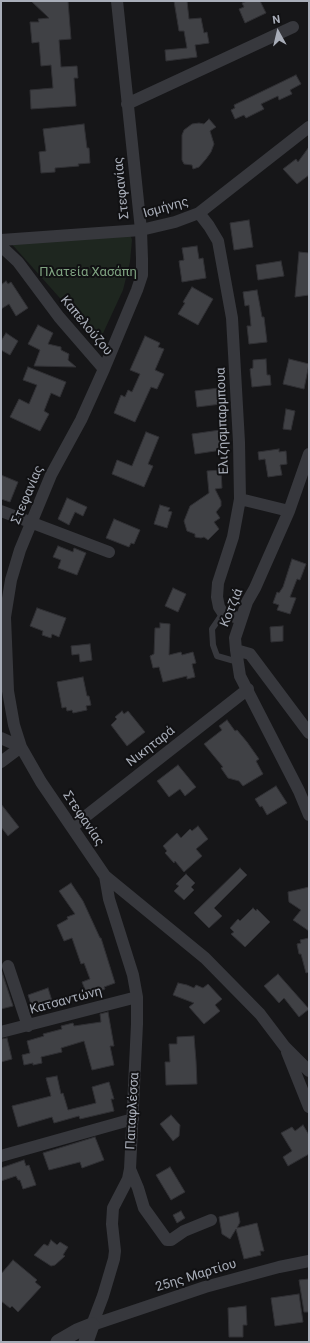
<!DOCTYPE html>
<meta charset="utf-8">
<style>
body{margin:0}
#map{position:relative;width:310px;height:1343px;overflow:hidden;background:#161618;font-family:Roboto,sans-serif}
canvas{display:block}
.frame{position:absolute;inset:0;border:2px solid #a8adb8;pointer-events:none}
.north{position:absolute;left:258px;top:12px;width:40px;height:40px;-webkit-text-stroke:3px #111113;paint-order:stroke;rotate:352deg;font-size:11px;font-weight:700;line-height:16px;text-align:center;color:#a8adb8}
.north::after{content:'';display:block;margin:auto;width:14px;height:18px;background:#a8adb8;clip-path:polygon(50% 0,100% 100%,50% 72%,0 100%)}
</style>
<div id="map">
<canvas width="310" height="1343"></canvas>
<div class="frame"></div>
<div class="north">N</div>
</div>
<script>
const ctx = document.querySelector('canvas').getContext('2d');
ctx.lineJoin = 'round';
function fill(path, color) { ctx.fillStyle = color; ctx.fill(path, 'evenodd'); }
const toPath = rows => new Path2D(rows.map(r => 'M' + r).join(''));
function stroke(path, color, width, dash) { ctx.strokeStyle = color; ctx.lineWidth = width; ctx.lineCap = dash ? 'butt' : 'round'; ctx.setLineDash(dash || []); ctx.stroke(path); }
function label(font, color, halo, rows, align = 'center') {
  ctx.font = font + ' Roboto,sans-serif'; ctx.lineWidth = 4; ctx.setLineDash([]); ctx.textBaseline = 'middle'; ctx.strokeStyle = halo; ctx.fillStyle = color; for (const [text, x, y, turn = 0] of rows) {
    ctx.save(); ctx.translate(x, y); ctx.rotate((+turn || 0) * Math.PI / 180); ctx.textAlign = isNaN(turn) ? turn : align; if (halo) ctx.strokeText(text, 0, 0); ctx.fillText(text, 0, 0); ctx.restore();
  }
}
fill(toPath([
 [130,234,132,240,130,262,123,290,99,342,9,241]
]), '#1e261f');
const building = toPath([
 [31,1,68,1,71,39,59,40,61,67,77,66,78,78,74,78,76,106,31,109,30,90,53,88,51,65,41,66,39,42,32,43,30,22,39,22,38,19,49,18,31,1],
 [174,1,187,1,189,19,201,18,204,33,207,32,209,43,195,45,197,57,166,61,165,50,187,48,184,31,179,31,174,1],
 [247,1,260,1,266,13,245,23,239,9,244,7,242,3,247,1],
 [296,75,301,84,290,90,292,94,279,100,278,96,261,104,264,109,246,118,244,115,235,119,231,110,235,108,234,105,296,75],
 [209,119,216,127,210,131,214,144,211,152,206,159,199,167,193,169,192,165,184,164,182,160,182,135,184,130,192,124,199,123,204,124,209,119],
 [84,124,87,148,89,148,90,163,78,164,79,166,55,168,55,172,41,173,39,152,46,151,43,129,84,124],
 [309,147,309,175,297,184,283,169,296,159,298,162,309,147],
 [249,220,253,247,234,250,230,223,249,220],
 [197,246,199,259,203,258,206,278,182,282,179,261,184,260,182,248,197,246],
 [299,252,309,253,309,295,295,297,299,252],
 [281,261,284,276,258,280,256,265,281,261],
 [6,281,8,284,11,282,28,308,16,316,9,304,1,309,1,285,6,281],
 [192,287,213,299,198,325,178,314,185,303,183,302,192,287],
 [257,290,262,317,264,317,267,342,249,344,247,326,251,326,249,305,245,306,243,292,257,290],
 [38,325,53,333,48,344,61,347,61,350,69,354,68,360,76,367,34,366,40,350,28,344,38,325],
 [6,333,18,341,10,355,1,350,1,341,6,333],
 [145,336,160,343,158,347,164,349,155,370,164,374,157,389,151,387,135,422,114,413,121,395,125,397,128,390,132,392,140,374,130,370,145,336],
 [266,359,267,375,270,375,271,385,252,387,250,369,253,368,253,360,266,359],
 [289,359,309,364,304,389,283,384,289,359],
 [28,367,66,382,60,397,51,393,44,411,49,414,40,431,10,417,19,399,29,404,37,385,23,380,28,367],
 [219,388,221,404,197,407,195,391,219,388],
 [286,409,295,411,291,430,283,429,286,409],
 [220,430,222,450,195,454,192,434,220,430],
 [146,432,159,437,148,464,153,466,144,487,112,474,117,460,132,466,146,432],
 [279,449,279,452,286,451,287,464,280,465,282,475,268,477,265,459,259,460,258,452,279,449],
 [221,470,222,488,215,489,221,501,221,506,216,512,220,518,214,522,219,529,208,540,204,537,201,538,195,537,195,534,187,531,184,521,190,506,209,493,207,471,221,470],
 [1,475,18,482,10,502,1,499,1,475],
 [67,498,87,507,83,516,75,512,69,525,58,519,67,498],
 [160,505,170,508,168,511,172,512,167,528,154,524,160,505],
 [114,519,140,530,134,544,131,543,129,547,106,538,114,519],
 [58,546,73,552,74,548,86,553,77,575,58,568,61,560,53,557,58,546],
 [292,559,306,564,300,580,297,579,290,597,296,598,290,614,277,610,279,605,273,603,277,592,279,593,283,587,292,559],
 [173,588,186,594,178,612,165,606,173,588],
 [37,608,66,618,59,637,52,634,51,638,42,635,43,631,30,626,37,608],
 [160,623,170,624,169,655,181,652,182,655,193,652,196,663,192,664,195,677,187,679,187,676,163,682,159,667,153,668,150,656,154,654,155,628,160,628,160,623],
 [283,626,283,641,271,642,270,627,283,626],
 [90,644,92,660,80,662,79,654,72,655,71,646,90,644],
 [83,677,87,696,89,696,91,705,86,706,87,710,73,713,72,710,67,711,66,707,62,708,57,682,83,677],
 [122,711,124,714,128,711,145,732,127,746,111,725,117,719,115,717,122,711],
 [227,720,235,731,237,730,247,742,259,759,256,761,263,774,243,786,239,781,228,778,221,768,223,767,204,744,222,730,219,726,227,720],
 [178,765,196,787,185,796,180,789,169,797,157,781,178,765],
 [276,786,287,803,267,815,262,806,260,807,255,799,276,786],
 [1,804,19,827,8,836,1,827,1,804],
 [198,826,208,839,196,849,202,856,184,872,175,861,174,863,165,853,167,851,163,846,177,833,181,838,190,829,192,831,198,826],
 [240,868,247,875,214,908,222,916,209,928,194,913,240,868],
 [186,874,195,883,191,887,194,890,184,900,174,891,179,886,176,884,186,874],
 [71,883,83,901,100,938,101,938,115,983,104,987,105,989,94,994,92,990,86,992,82,982,90,979,84,963,81,964,72,938,64,941,57,925,68,919,67,917,75,914,59,891,71,883],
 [309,887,309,931,293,920,301,910,289,902,288,892,309,887],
 [253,908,256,911,257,909,270,922,245,947,231,934,234,932,230,928,238,919,240,921,253,908],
 [309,938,309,972,306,973,301,954,299,954,297,944,301,943,300,940,309,938],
 [1,969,13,1006,1,1009,1,969],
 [278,974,309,1009,299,1017,284,998,279,1003,264,986,278,974],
 [178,983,187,985,194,988,196,985,203,988,208,984,222,999,215,1005,220,1011,204,1024,189,1007,194,1003,173,995,178,983],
 [48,988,53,1004,33,1010,28,995,48,988],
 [108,1012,114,1046,110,1046,114,1065,92,1070,84,1041,61,1048,62,1052,41,1057,42,1063,33,1065,33,1063,24,1065,22,1055,30,1053,27,1041,44,1036,43,1034,62,1029,61,1026,73,1023,74,1026,101,1022,100,1014,108,1012],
 [194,1036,196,1061,197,1084,166,1085,165,1062,170,1062,169,1044,177,1044,177,1037,194,1036],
 [7,1038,12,1059,1,1062,1,1039,7,1038],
 [57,1076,61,1094,63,1093,68,1110,96,1103,92,1087,109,1082,114,1099,111,1099,114,1111,80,1119,79,1116,54,1123,52,1117,18,1127,12,1106,51,1096,46,1078,57,1076],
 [171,1115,180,1125,179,1136,173,1141,160,1124,171,1115],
 [303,1125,309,1135,309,1154,288,1166,283,1157,292,1151,281,1133,292,1127,295,1131,303,1125],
 [95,1137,104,1160,82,1168,80,1162,49,1170,43,1153,95,1137],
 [24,1160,26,1166,29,1165,36,1185,23,1189,20,1180,18,1180,16,1176,1,1181,1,1168,24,1160],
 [170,1167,185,1192,171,1200,156,1175,170,1167],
 [181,1211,185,1218,177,1223,173,1215,181,1211],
 [238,1212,240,1222,237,1228,257,1223,264,1251,260,1251,261,1255,244,1259,236,1229,230,1239,222,1234,219,1217,238,1212],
 [51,1240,57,1245,60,1242,68,1247,63,1255,65,1256,55,1265,51,1266,34,1255,44,1244,48,1246,51,1240],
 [13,1260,37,1280,35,1282,41,1287,18,1312,12,1306,10,1308,1,1301,1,1274,13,1260],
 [309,1279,309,1312,304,1312,299,1280,309,1279],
 [299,1294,303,1322,275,1326,271,1298,299,1294],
 [246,1306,247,1325,243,1325,243,1337,229,1337,228,1308,246,1306]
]);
fill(building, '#404145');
stroke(building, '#303034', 1);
stroke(toPath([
 [223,613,212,629,213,645,217,656,238,662]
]), '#37383d', 6);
stroke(toPath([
 [117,1,141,230,142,259,142,275,137,290,104,369,81,420,51,475,20,550,11,580,5,617,8,691,14,725,21,747,41,782,105,876,205,958,260,1014,285,1047,309,1071],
 [127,104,293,27],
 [199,213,209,226,218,241,232,318,239,442,240,499,233,537,218,583,217,597,219,607,223,613,241,619],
 [1,240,141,230,175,222,199,213,309,127],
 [1,246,18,262,59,317,104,369],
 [309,454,289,511,255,588,247,602,235,638,236,650,240,676,299,791,309,815],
 [240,499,289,511],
 [1,511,109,552],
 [236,650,250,654,309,733],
 [1,738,21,747,1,762],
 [72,827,248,689],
 [8,966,28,1026],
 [1,1032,137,997],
 [287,1052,309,1107],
 [1,1156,133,1119],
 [130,1169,138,1188,144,1208,167,1240,171,1240,184,1231,211,1220],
 [92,1325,103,1296,114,1259,115,1251,112,1224,113,1208,128,1179,130,1169,137,1024,137,997,133,975,109,899,105,876],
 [92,1325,205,1287,279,1267,309,1261]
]), '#37383d', 12);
stroke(toPath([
 [58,1342,77,1331,92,1325],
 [86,1342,92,1325]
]), '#37383d', 15);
label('13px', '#a8adb8', '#111113', [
 ["Στεφανίας",122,188,-96],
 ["Ισμήνης",166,208,-16],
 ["Καπελούζου",86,326,50],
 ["Ελιζησμπαρμπουα",223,421,-92],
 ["Στεφανίας",28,495,-67],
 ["Κοτζιά",232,608,-68],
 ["Νικηταρά",151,747,-38],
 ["Στεφανίας",83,819,56],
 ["Κατσαντώνη",66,1001,-15],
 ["Παπαφλέσσα",133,1111,-87],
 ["25ης Μαρτίου",196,1276,-17]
]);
label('13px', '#7fa381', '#111113', [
 ["Πλατεία Χασάπη",88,273]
]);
</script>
